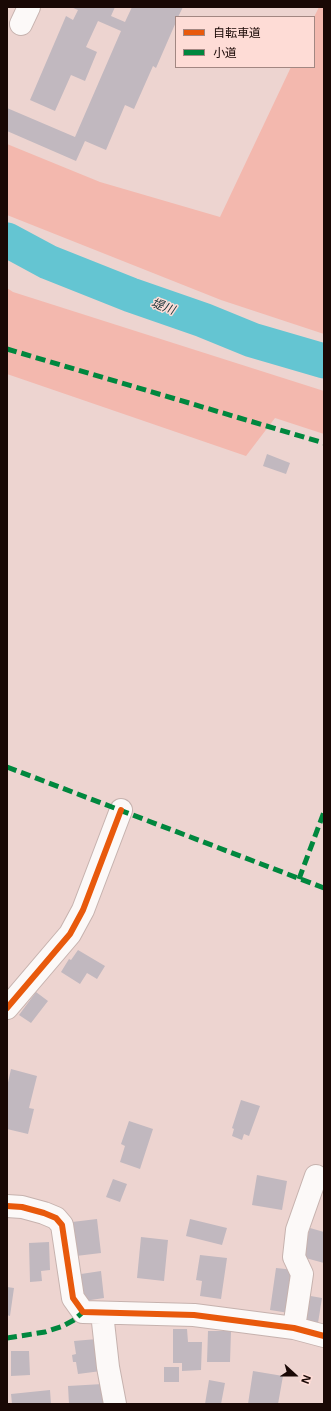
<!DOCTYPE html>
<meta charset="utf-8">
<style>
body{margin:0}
#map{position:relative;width:331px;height:1411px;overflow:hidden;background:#edd4d0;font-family:"Noto Sans","Noto Sans JP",sans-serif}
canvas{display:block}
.frame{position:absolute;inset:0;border:8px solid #190805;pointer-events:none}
.legend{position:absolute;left:175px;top:16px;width:140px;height:52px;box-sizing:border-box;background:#fedcd6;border:1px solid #a28782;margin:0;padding:5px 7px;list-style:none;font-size:12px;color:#190805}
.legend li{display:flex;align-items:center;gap:8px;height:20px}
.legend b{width:20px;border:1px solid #a28782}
.north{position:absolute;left:275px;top:1355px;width:40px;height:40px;-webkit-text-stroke:3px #fedcd6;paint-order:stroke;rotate:111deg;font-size:11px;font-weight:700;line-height:16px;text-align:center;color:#190805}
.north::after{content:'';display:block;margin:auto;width:14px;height:18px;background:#190805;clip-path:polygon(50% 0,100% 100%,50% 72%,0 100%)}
</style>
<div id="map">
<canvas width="331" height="1411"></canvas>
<div class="frame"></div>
<ul class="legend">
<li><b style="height:5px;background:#e8590c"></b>自転車道</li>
<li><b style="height:5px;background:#00873e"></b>小道</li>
</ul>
<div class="north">N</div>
</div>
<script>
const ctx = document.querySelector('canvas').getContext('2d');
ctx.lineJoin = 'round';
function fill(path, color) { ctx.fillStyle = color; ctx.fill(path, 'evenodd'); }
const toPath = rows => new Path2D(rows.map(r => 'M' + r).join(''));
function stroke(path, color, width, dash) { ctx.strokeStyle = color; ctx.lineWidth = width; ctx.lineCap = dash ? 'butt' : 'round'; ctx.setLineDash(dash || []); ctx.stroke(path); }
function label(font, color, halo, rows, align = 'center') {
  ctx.font = font + ' "Noto Sans","Noto Sans JP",sans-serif'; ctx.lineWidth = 3; ctx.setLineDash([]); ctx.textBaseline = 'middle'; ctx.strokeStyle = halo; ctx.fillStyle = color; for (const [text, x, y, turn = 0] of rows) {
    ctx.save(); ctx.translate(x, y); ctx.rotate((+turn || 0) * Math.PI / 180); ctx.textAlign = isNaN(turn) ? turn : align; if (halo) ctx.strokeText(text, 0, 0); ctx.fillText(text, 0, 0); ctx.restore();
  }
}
fill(toPath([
 [319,7,324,7,324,334,221,300,7,215,7,144,100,182,220,217,291,67,314,67,314,17],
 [7,288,13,292,324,391,324,434,275,418,246,456,7,374]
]), '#f3b8ae');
stroke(toPath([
 [7,240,48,262,131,295,203,320,252,340,324,361]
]), '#64c5d2', 35);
fill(toPath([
 [71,7,115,7,111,16,125,22,132,7,183,7,178,17,176,17,176,22,156,68,153,66,134,109,125,105,106,150,85,141,76,161,7,131,7,108,75,137,121,31,98,21,86,47,97,52,85,81,71,75,55,111,30,100,66,16,73,20,78,10],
 [267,454,290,463,286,474,263,466],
 [78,950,105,966,97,979,87,973,80,984,61,972,69,959,71,960],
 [36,992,48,1001,31,1023,19,1015],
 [11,1069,37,1076,29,1108,34,1109,28,1134,7,1129,7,1087],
 [241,1100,260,1106,249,1136,244,1134,242,1140,232,1136,234,1129,232,1128],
 [129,1121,153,1129,140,1169,120,1162,125,1146,121,1144],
 [257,1175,287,1181,282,1210,252,1205],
 [113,1179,127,1184,120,1202,106,1197],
 [97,1219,101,1253,76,1256,72,1222],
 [190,1219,227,1228,222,1245,186,1236],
 [310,1228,324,1232,324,1263,302,1257],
 [141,1237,168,1240,164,1281,137,1278],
 [49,1242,50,1270,41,1271,42,1281,30,1282,29,1243],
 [200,1255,227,1258,221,1299,200,1296,202,1281,196,1280],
 [276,1268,295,1270,289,1313,270,1310],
 [101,1271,104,1298,84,1301,81,1274],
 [7,1287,14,1288,10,1316,7,1315],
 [305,1295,322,1298,318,1323,301,1320],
 [173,1329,187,1329,188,1342,202,1342,201,1370,182,1371,182,1363,173,1363],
 [208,1331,231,1331,230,1362,207,1362],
 [97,1339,101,1371,78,1374,76,1362,73,1362,72,1355,76,1354,74,1341],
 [11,1351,29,1351,30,1375,11,1376],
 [164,1367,179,1367,179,1382,164,1382],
 [253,1371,283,1376,278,1404,248,1404],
 [209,1380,225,1383,221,1404,205,1404],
 [103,1384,104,1404,69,1404,68,1386],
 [50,1390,51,1404,12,1404,11,1394]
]), '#c1b8bf');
const minor = toPath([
 [21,24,29,7],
 [7,1008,70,934,83,910,121,810],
 [7,1206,22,1207,44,1213,56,1218,62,1225,73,1298,83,1312,194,1315,294,1328,324,1336],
 [102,1313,108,1367,115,1404],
 [294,1328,302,1274,294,1257,297,1230,316,1176]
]);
stroke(minor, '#c6b2ae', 24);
stroke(minor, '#fcf9f8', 22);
stroke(toPath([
 [7,349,324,443],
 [7,767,324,888],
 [299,879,324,812],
 [7,1338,45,1332,63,1326,74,1320,83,1312]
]), '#00873e', 5, [10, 5]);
stroke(toPath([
 [7,1008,70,934,83,910,121,810],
 [7,1206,22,1207,44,1213,56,1218,62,1225,73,1298,83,1312,194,1315,294,1328,324,1336]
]), '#e8590c', 6);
label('italic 12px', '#163338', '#fedcd6', [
 ["堤川",163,307,20]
]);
</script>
